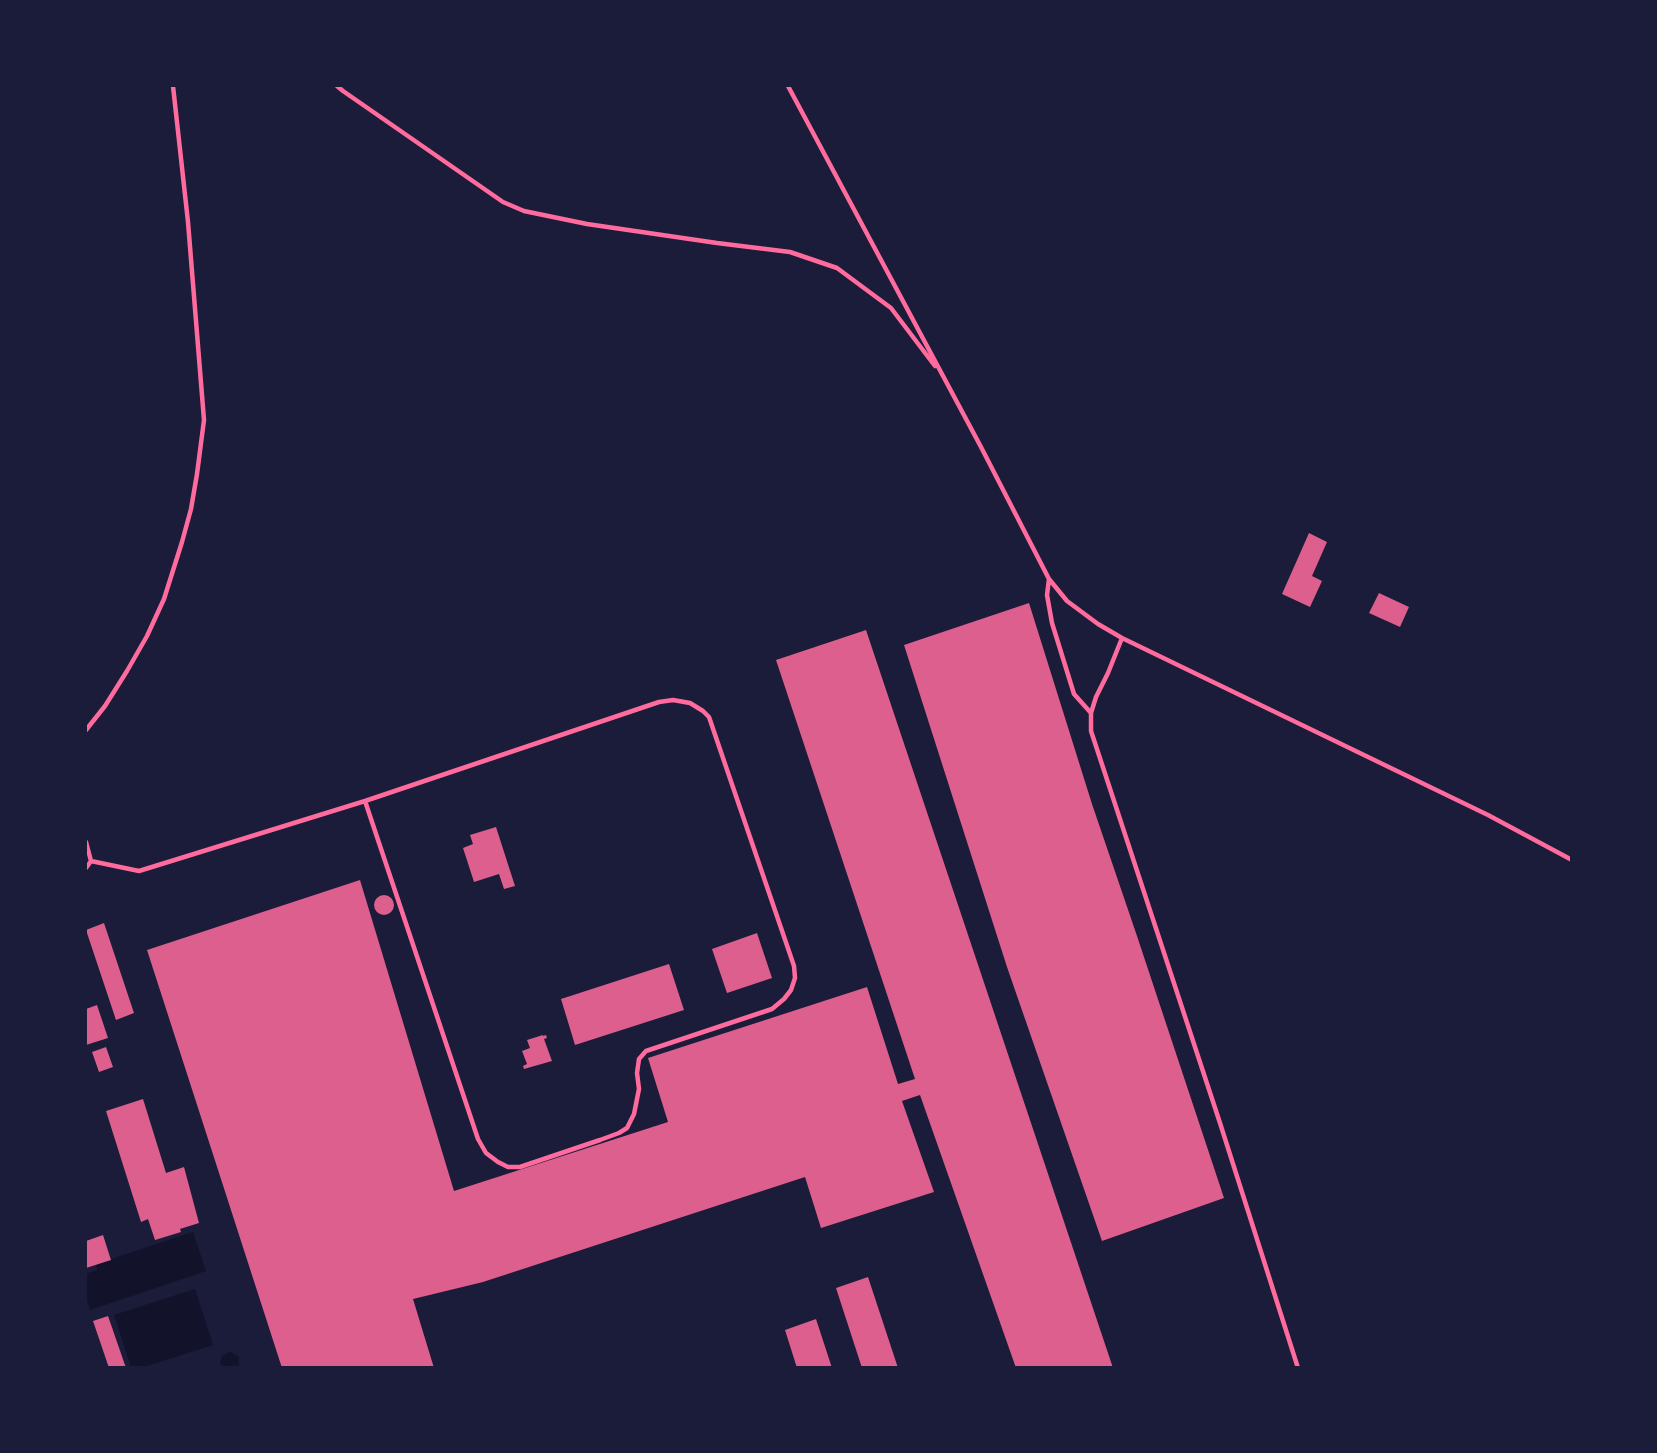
<!DOCTYPE html>
<style>
body{margin:0}
#map{position:relative;width:1657px;height:1453px;overflow:hidden;background:#1b1b3a;font-family:"Alegreya Sans",sans-serif}
canvas{display:block}
.frame{position:absolute;inset:0;border:87px solid #1b1b3a;pointer-events:none}
</style>
<div id="map">
<canvas width="1657" height="1453"></canvas>
<div class="frame"></div>
</div>
<script>
const ctx = document.querySelector('canvas').getContext('2d');
ctx.lineJoin = 'round';
function fill(path, color) { ctx.fillStyle = color; ctx.fill(path, 'evenodd'); }
const toPath = rows => new Path2D(rows.map(r => 'M' + r).join(''));
function stroke(path, color, width, dash) { ctx.strokeStyle = color; ctx.lineWidth = width; ctx.lineCap = dash ? 'butt' : 'round'; ctx.setLineDash(dash || []); ctx.stroke(path); }
fill(toPath([
 [193,1232,206,1271,90,1310,86,1297,86,1274,97,1270,96,1264],
 [195,1289,213,1345,144,1367,131,1367,114,1315],
 [230,1352,238,1356,239,1365,237,1367,222,1367,220,1362,222,1356]
]), '#12122b');
fill(toPath([
 [1309,533,1327,542,1312,576,1322,581,1310,607,1282,594],
 [1379,593,1409,607,1400,627,1369,613],
 [1029,603,1092,804,1137,936,1224,1198,1102,1241,1007,967,904,645],
 [866,630,1113,1368,1016,1368,920,1095,902,1101,934,1192,821,1228,805,1177,483,1282,413,1299,434,1368,282,1368,147,950,360,880,454,1191,668,1122,648,1058,867,987,898,1084,915,1079,776,660],
 [496,827,515,886,504,889,499,874,474,882,463,848,473,844,470,835],
 '374 905a10 10 0 1 1 20 0a10 10 0 1 1-20 0Z',
 [104,923,134,1013,116,1020,86,930],
 [757,933,772,978,727,993,712,949],
 [669,964,684,1010,575,1045,561,999],
 [97,1005,108,1038,86,1045,86,1009],
 [543,1035,543,1036,546,1035,547,1038,544,1039,552,1061,524,1069,523,1066,527,1064,522,1051,530,1048,527,1040],
 [106,1047,113,1067,99,1072,92,1052],
 [143,1099,166,1173,184,1167,199,1223,180,1229,181,1232,155,1240,148,1219,141,1222,106,1111],
 [103,1235,111,1260,86,1268,86,1241],
 [868,1277,898,1368,862,1368,836,1288],
 [108,1316,126,1368,109,1368,93,1321],
 [816,1319,832,1368,797,1368,785,1330]
]), '#dd5f8e');
stroke(toPath([
 [337,86,343,91,503,202,524,211,587,224,717,243,790,252,837,268,891,308,935,366],
 [788,86,981,447,1049,579,1067,601,1098,624,1122,638,1488,815,1572,860],
 [1049,579,1047,595,1052,623,1074,694,1091,713],
 [1122,638,1108,673,1096,697,1091,713,1091,731,1220,1123,1298,1368],
 [86,730,105,706,127,671,147,636,164,599,182,542,191,509,197,474,204,420,188,222,173,86],
 [86,842,91,861,86,868],
 [91,861,139,871,365,801,659,702,673,700,690,703,703,711,709,717,794,966,795,978,791,990,784,999,772,1009,646,1051,639,1059,637,1073,639,1089,634,1114,627,1128,619,1133,600,1140,520,1167,508,1167,498,1162,486,1153,478,1139,365,801]
]), '#ff6b9d', 4.5);
</script>
